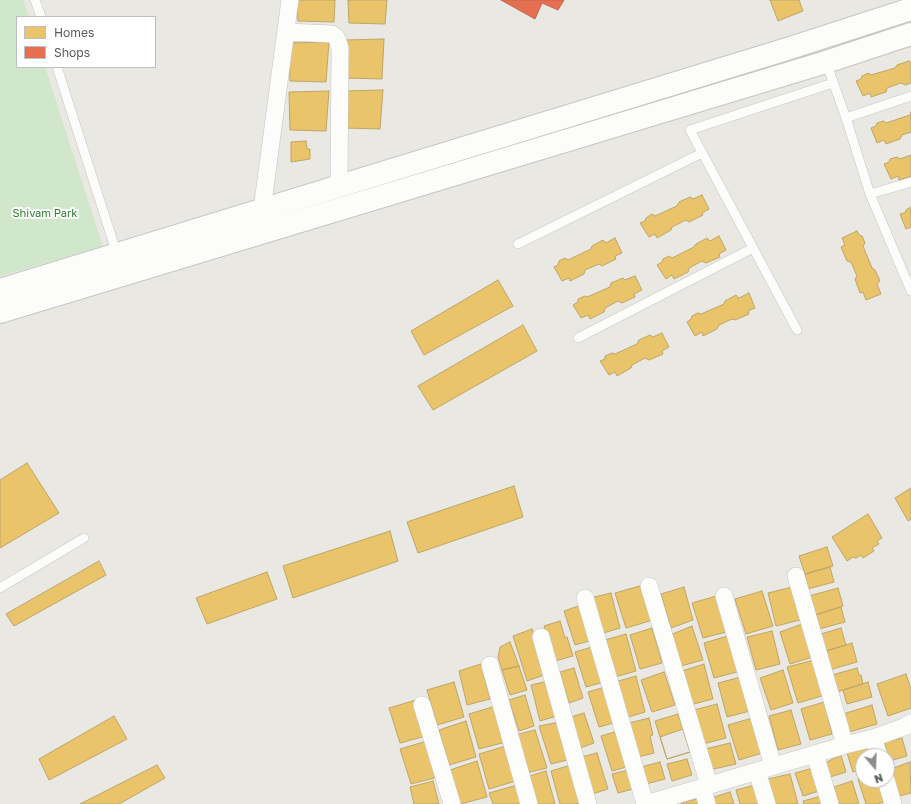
<!DOCTYPE html>
<style>
body{margin:0}
#map{position:relative;width:911px;height:804px;overflow:hidden;background:#e9e8e2;font-family:"Golos Text",sans-serif}
canvas{display:block}
.legend{position:absolute;left:16px;top:16px;width:140px;height:52px;box-sizing:border-box;background:#fff;border:1px solid #bcbec0;margin:0;padding:5px 7px;list-style:none;font-size:12px;color:#585d61}
.legend li{display:flex;align-items:center;gap:8px;height:20px}
.legend b{width:20px;border:1px solid #bcbec0}
.north{position:absolute;left:855px;top:748px;width:40px;height:40px;box-sizing:border-box;background:#fff;border:1px solid #bcbec0;border-radius:50%;rotate:161deg;font-size:11px;font-weight:700;line-height:16px;text-align:center;color:#585d61}
.north::after{content:'';display:block;margin:auto;width:14px;height:18px;background:#8b8e8e;clip-path:polygon(50% 0,100% 100%,50% 72%,0 100%)}
</style>
<div id="map">
<canvas width="911" height="804"></canvas>
<ul class="legend">
<li><b style="height:11px;background:#e9c46a"></b>Homes</li>
<li><b style="height:11px;background:#e76f51"></b>Shops</li>
</ul>
<div class="north">N</div>
</div>
<script>
const ctx = document.querySelector('canvas').getContext('2d');
ctx.lineJoin = 'round';
function fill(path, color) { ctx.fillStyle = color; ctx.fill(path, 'evenodd'); }
const toPath = rows => new Path2D(rows.map(r => 'M' + r).join(''));
function stroke(path, color, width, dash) { ctx.strokeStyle = color; ctx.lineWidth = width; ctx.lineCap = dash ? 'butt' : 'round'; ctx.setLineDash(dash || []); ctx.stroke(path); }
function label(font, color, halo, rows, align = 'center') {
  ctx.font = font + ' "Golos Text",sans-serif'; ctx.lineWidth = 4; ctx.setLineDash([]); ctx.textBaseline = 'middle'; ctx.strokeStyle = halo; ctx.fillStyle = color; for (const [text, x, y, turn = 0] of rows) {
    ctx.save(); ctx.translate(x, y); ctx.rotate((+turn || 0) * Math.PI / 180); ctx.textAlign = isNaN(turn) ? turn : align; if (halo) ctx.strokeText(text, 0, 0); ctx.fillText(text, 0, 0); ctx.restore();
  }
}
fill(toPath([
 [0,0,23,0,29,17,17,17,17,67,45,67,103,247,0,276]
]), '#d0e7cb');
const homes = toPath([
 [297,0,335,0,334,22,298,21,297,0],
 [348,0,387,0,385,24,349,23,348,0],
 [770,0,799,0,803,11,778,21,770,0],
 [384,39,382,79,345,78,344,40,384,39],
 [329,42,326,82,290,81,289,43,329,42],
 [909,61,911,63,911,83,905,85,901,83,887,88,886,92,871,97,870,93,863,96,856,81,861,79,862,76,869,73,871,75,895,68,897,65,909,61],
 [383,90,380,129,344,128,343,91,383,90],
 [329,91,326,131,290,130,289,92,329,91],
 [911,112,911,132,902,135,900,139,886,144,884,140,877,143,871,128,876,126,877,123,884,121,886,123,910,115,911,112],
 [306,141,307,149,310,149,310,159,291,162,291,142,306,141],
 [911,155,911,176,899,180,898,176,891,179,884,164,889,162,890,159,897,157,900,159,911,155],
 [702,195,709,209,702,213,703,215,689,222,686,220,672,227,671,230,657,238,655,234,649,237,640,223,645,221,646,218,652,214,655,216,677,206,679,202,690,197,693,199,702,195],
 [911,207,911,227,906,229,900,214,905,213,906,210,911,207],
 [857,231,859,235,862,236,865,243,863,246,872,268,875,270,880,281,877,284,881,294,866,300,863,292,860,293,855,279,857,276,851,262,847,261,841,247,845,245,842,238,857,231],
 [719,236,726,250,719,254,720,257,706,263,702,261,689,268,688,272,674,279,672,275,666,279,657,265,662,262,663,259,669,256,672,258,694,247,696,244,707,238,710,241,719,236],
 [615,238,622,253,615,256,616,259,602,266,599,264,585,270,584,274,570,281,569,278,562,281,554,267,558,265,559,261,565,258,568,260,591,249,592,246,603,240,606,243,615,238],
 [635,276,642,290,634,294,635,297,622,303,618,301,605,308,604,312,590,319,588,315,581,318,573,305,578,302,578,299,585,296,587,297,610,287,611,283,623,278,625,280,635,276],
 [498,280,513,306,424,355,411,331,498,280],
 [749,293,755,308,748,311,749,314,735,320,732,319,719,325,717,329,703,336,702,332,695,336,687,322,691,319,692,316,698,313,701,314,724,304,725,301,736,295,739,298,749,293],
 [523,325,537,351,433,410,418,386,523,325],
 [662,333,669,347,662,351,663,354,649,360,645,358,632,365,631,368,617,376,615,372,609,375,600,361,605,359,605,356,612,353,615,354,637,344,639,340,650,335,653,337,662,333],
 [27,463,59,513,0,548,0,480,27,463],
 [514,486,523,517,418,553,407,522,514,486],
 [911,488,911,519,908,521,895,498,911,488],
 [868,514,882,538,877,541,879,544,872,548,874,551,863,558,861,555,856,558,853,557,847,561,832,537,868,514],
 [390,531,398,561,293,598,283,566,390,531],
 [827,547,833,566,805,574,799,556,827,547],
 [99,561,106,575,14,626,6,614,99,561],
 [830,567,834,582,808,589,805,574,830,567],
 [267,572,277,599,207,624,196,598,267,572],
 [643,585,653,620,626,628,615,593,643,585],
 [684,587,693,620,671,628,661,594,684,587],
 [792,587,800,620,776,626,768,593,792,587],
 [838,588,843,606,815,615,809,596,838,588],
 [762,591,773,626,746,634,735,599,762,591],
 [611,593,620,628,600,634,590,598,611,593],
 [720,595,730,631,703,638,692,603,720,595],
 [581,605,593,640,575,645,564,611,581,605],
 [841,607,845,622,819,629,815,615,841,607],
 [560,621,565,638,567,637,573,656,555,661,544,626,560,621],
 [802,624,813,657,790,664,780,632,802,624],
 [692,626,703,660,681,666,670,635,692,626],
 [652,628,662,663,640,669,630,635,652,628],
 [841,628,846,645,826,651,821,634,841,628],
 [532,629,541,658,538,659,544,675,527,681,513,636,532,629],
 [772,631,780,664,756,670,747,637,772,631],
 [626,634,636,671,615,677,605,640,626,634],
 [731,635,741,671,714,678,704,643,731,635],
 [510,642,519,666,502,670,498,657,500,647,510,642],
 [852,643,857,662,829,670,826,651,852,643],
 [592,647,604,682,586,687,575,652,592,647],
 [814,660,825,695,798,703,787,667,814,660],
 [481,664,490,699,467,705,459,671,481,664],
 [704,664,713,699,690,705,682,671,704,664],
 [519,666,527,690,510,695,502,670,519,666],
 [574,668,583,698,569,703,560,672,574,668],
 [857,668,859,675,861,675,863,684,837,692,832,675,857,668],
 [783,670,793,703,771,710,760,678,783,670],
 [664,672,675,705,652,712,641,680,664,672],
 [906,674,911,689,911,708,888,716,877,684,906,674],
 [636,676,645,712,625,718,615,682,636,676],
 [741,677,750,711,727,717,718,683,741,677],
 [548,681,557,716,540,721,531,685,548,681],
 [454,682,464,717,437,725,427,690,454,682],
 [868,682,872,697,847,704,843,690,868,682],
 [605,687,617,722,599,727,588,692,605,687],
 [525,695,534,726,519,731,509,700,525,695],
 [416,700,426,736,400,743,389,708,416,700],
 [824,702,832,734,810,740,801,709,824,702],
 [717,704,726,738,703,744,694,710,717,704],
 [872,705,877,724,849,732,843,714,872,705],
 [496,706,506,742,479,749,469,714,496,706],
 [791,710,801,744,778,750,769,716,791,710],
 [584,713,594,743,580,748,571,717,584,713],
 [678,714,690,752,667,759,655,721,678,714],
 [114,716,127,739,49,780,39,759,114,716],
 [756,717,766,752,739,760,728,725,756,717],
 [649,718,653,735,650,736,654,753,634,758,625,724,649,718],
 [466,721,476,757,449,765,439,730,466,721],
 [560,722,571,759,551,764,539,726,560,722],
 [683,729,690,752,667,759,660,737,683,729],
 [535,730,547,768,526,773,515,735,535,730],
 [618,731,630,766,612,771,601,736,618,731],
 [902,738,907,756,889,761,884,742,902,738],
 [427,741,438,777,411,784,400,749,427,741],
 [730,743,736,764,709,770,705,749,730,743],
 [506,746,516,781,489,789,479,754,506,746],
 [871,746,873,756,863,756,863,769,853,772,847,753,871,746],
 [597,753,608,789,592,794,581,757,597,753],
 [841,755,846,772,830,777,825,763,841,755],
 [687,759,692,775,672,781,667,764,687,759],
 [477,761,487,797,460,804,450,770,477,761],
 [660,762,665,779,646,784,641,767,660,762],
 [910,762,911,793,899,796,891,769,910,762],
 [157,765,165,778,119,804,80,804,157,765],
 [571,765,582,802,576,804,560,804,551,771,571,765],
 [813,768,819,791,803,796,795,773,813,768],
 [628,770,633,789,618,793,612,774,628,770],
 [546,771,555,804,534,804,526,777,546,771],
 [790,774,798,804,775,804,768,779,790,774],
 [863,777,863,780,879,780,886,801,878,804,866,804,858,779,863,777],
 [433,781,439,804,414,804,410,787,433,781],
 [852,781,859,804,839,804,834,787,852,781],
 [517,785,522,804,493,804,489,793,517,785],
 [755,785,761,804,740,804,736,790,755,785],
 [730,792,734,804,713,804,711,798,730,792],
 [821,796,824,804,804,804,803,801,821,796],
 [700,798,702,804,682,804,681,803,700,798]
]);
fill(homes, '#e9c46a');
stroke(homes, '#bea567', 1);
const shops = toPath([
 [501,0,564,0,558,10,542,3,535,19,501,0]
]);
fill(shops, '#e76f51');
stroke(shops, '#bc6a56', 1);
const lane = toPath([
 [35,0,41,17],
 [826,62,846,118,870,194,911,291],
 [57,67,117,254],
 [846,118,911,96],
 [870,194,911,182],
 [518,244,702,153],
 [797,330,690,130,833,83],
 [578,338,753,248],
 [0,588,84,538]
]);
const street = toPath([
 [286,32,332,34,336,37,338,41,340,48,339,186],
 [262,210,290,0],
 [796,576,845,745],
 [649,586,709,785],
 [724,596,773,766],
 [585,598,645,804],
 [541,637,588,804],
 [490,665,529,804],
 [422,705,452,804],
 [873,738,879,756],
 [815,754,830,804],
 [757,771,767,804],
 [886,780,893,804],
 [702,787,707,804],
 [646,804,845,745,873,738,904,727,911,723]
]);
const secondary = toPath([
 [0,290,787,49,911,9],
 [0,312,826,62,911,34]
]);
stroke(lane, '#c5c5c3', 10);
stroke(street, '#c5c5c3', 18);
stroke(secondary, '#c5c6c4', 24);
stroke(lane, '#fcfcfb', 9);
stroke(street, '#fcfcfb', 17);
stroke(secondary, '#fcfcfb', 22);
label('11px', '#2e822f', '#fff', [
 ["Shivam Park",45,214]
]);
</script>
